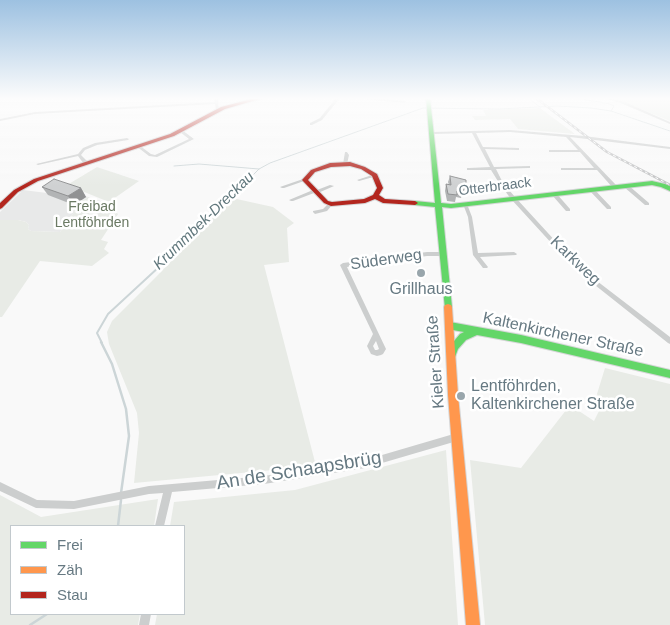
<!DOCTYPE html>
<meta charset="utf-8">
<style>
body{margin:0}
#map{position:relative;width:670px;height:625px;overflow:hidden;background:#f9f9f9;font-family:Helvetica,sans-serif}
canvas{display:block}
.legend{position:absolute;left:10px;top:525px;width:175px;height:90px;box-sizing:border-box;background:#fff;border:1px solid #c2c9cd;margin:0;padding:6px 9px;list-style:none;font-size:15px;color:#667982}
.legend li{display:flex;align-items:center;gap:10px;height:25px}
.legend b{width:25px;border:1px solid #c2c9cd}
</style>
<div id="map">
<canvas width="670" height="625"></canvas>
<ul class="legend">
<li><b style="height:6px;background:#63d668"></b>Frei</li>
<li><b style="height:6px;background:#ff974d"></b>Zäh</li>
<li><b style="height:6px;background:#b3261e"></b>Stau</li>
</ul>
</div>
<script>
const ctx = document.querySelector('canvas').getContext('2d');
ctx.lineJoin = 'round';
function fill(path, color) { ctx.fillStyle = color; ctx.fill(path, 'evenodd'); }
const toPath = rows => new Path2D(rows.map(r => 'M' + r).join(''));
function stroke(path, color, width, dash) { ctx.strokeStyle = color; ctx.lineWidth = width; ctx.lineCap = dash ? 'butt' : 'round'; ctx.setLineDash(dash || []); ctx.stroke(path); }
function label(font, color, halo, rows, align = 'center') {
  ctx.font = font + ' Helvetica,sans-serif'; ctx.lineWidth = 5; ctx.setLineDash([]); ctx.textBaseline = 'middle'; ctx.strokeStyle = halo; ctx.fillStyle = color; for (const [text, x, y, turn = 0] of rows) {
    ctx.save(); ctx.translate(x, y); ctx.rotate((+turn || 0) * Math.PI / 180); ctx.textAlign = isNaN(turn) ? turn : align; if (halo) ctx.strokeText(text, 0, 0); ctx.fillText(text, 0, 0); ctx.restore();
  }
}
fill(toPath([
 [60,186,88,197,73,207,75,211,60,232,31,231,28,229,29,225,26,222,18,220,0,220,0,212,23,190,47,193]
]), '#e8e9e9');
fill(toPath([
 [611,98,670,98,670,121,621,101],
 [540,108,575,134,518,129,510,119,475,120,472,116,486,116,483,110],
 [97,167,139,181,109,202,67,185],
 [88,197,107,203,118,214,101,240,108,242,104,249,109,253,92,266,40,261,2,317,0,317,0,220,18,220,26,222,29,225,28,229,31,231,60,232,75,211,73,207],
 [232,198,273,207,294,223,287,228,289,262,264,265,316,466,134,483,139,433,137,413,109,344,107,332,112,321,156,277],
 [605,368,670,384,670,625,485,625,470,460,521,468,570,405,594,421,602,405,597,394],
 [446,450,458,625,155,625,157,614,184,614,184,526,170,526,174,502,295,490],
 [0,495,41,517,158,499,154,526,11,526,11,614,140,614,138,625,0,625]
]), '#e8ebe6');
stroke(toPath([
 [528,98,540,107],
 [577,98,610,104,614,106,611,111],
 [174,166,199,164,259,169],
 [185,243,259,169,270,163,423,108,499,109,557,106,591,108,611,111,670,131]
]), '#ccd5d7', 1);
stroke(toPath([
 [102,343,97,333,108,314,186,242]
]), '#ccd5d7', 2);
stroke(toPath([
 [101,342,112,364,126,409,129,436,121,493],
 [118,526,121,500],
 [30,625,47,614]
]), '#ccd5d7', 2.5);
const fast = toPath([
 [426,98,430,98,441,203,451,204,652,181,665,184,670,186,670,191,661,187,652,185,451,208,442,207,452,307,451,309,448,310,445,309,435,207,415,205,412,203,415,201,435,203,426,98],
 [450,322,521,335,670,370,670,378,521,343,477,335,466,340,458,349,455,357,452,358,449,357,447,354,449,347,460,334,464,332,447,329,445,326,447,323,450,322]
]);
const slow = toPath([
 [448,304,451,305,452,307,458,395,480,625,466,625,448,395,444,307,445,305,448,304]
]);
const jam = toPath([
 [255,98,263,98,225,109,174,136,38,181,18,192,2,208,0,209,0,203,14,190,34,179,170,134,221,107,255,98],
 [350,162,365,167,377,174,383,188,379,195,385,199,415,201,418,203,415,205,383,203,375,199,365,203,331,206,324,203,302,180,311,170,330,163,350,162],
 [350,166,361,169,372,176,377,188,373,195,364,199,332,202,328,201,308,180,315,172,331,167,350,166]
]);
stroke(fast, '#d5d6d7', 2);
stroke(slow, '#d5d6d7', 2);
stroke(jam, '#d5d6d7', 2);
fill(toPath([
 [214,98,218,98,219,111,216,110,215,104,35,114,0,121,0,119,35,112,215,102,214,98],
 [336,98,340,98,322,120,312,125,310,125,310,123,320,118,336,98],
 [357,98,372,98,404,101,406,102,404,103,357,98],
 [605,98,611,98,625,102,670,122,670,124,623,104,605,98],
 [180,130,182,130,194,139,157,157,149,156,136,146,139,145,151,154,155,155,189,139,180,132,180,130],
 [510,130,584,136,670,147,670,149,570,137,617,186,617,187,615,188,613,188,597,170,561,170,561,168,594,168,580,152,549,152,549,150,578,150,566,137,510,132,476,133,483,147,519,148,519,150,518,150,485,149,494,167,530,166,530,168,528,168,496,169,503,183,515,197,580,268,670,337,670,344,668,343,576,270,511,199,499,183,491,170,467,170,467,168,469,168,490,167,472,133,433,134,431,133,433,132,510,130],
 [127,138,129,139,128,140,97,145,85,150,81,155,88,162,88,164,84,164,78,156,38,165,36,164,78,154,83,148,95,143,127,138],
 [345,152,347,152,349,155,347,164,345,165,343,164,345,152],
 [375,174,377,175,377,176,359,181,357,180,375,174],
 [303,179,307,180,284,188,282,188,280,187,303,179],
 [330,185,334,186,318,193,314,193,293,201,291,201,289,200,313,190,317,190,330,185],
 [624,185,628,185,649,203,649,205,645,205,624,187,624,185],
 [589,188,593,188,611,207,611,209,607,209,589,190,589,188],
 [552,193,556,193,570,209,570,211,566,211,552,195,552,193],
 [329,203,333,203,333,204,327,211,315,214,313,212,313,211,323,209,329,203],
 [463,203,467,203,467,204,472,217,478,253,514,252,517,254,516,255,480,257,488,267,487,268,483,268,473,255,468,217,463,204,463,203],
 [427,252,443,252,446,254,443,256,427,256,347,267,386,349,383,354,381,355,377,356,371,354,367,346,373,334,340,265,343,263,427,252],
 [376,341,379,349,377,350,375,350,373,346,376,341],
 [457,433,460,434,461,437,460,440,457,441,365,468,264,484,172,492,164,526,155,526,163,493,149,494,74,509,36,508,0,491,0,482,37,500,74,501,149,486,264,476,365,460,457,433],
 [141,614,151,614,149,625,139,625,141,614]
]), '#cccece');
fill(fast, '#63d668');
fill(slow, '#ff974d');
fill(jam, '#b3261e');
const rail = toPath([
 [536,98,607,152,670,185]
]);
stroke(rail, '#c2c3c4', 2.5);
stroke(rail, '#fff', 1, [3]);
fill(toPath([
 [450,176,466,185,464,191,463,191,461,198,456,197,455,202,447,201,445,191,446,184,449,185,448,182],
 [42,187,81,188,86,197,74,205,48,195]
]), '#b2b4b5');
fill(toPath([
 [81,188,86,197,74,205,68,196]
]), '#919293');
const building = toPath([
 [450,176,466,180,466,185,462,184,463,191,457,191,457,195,448,194,446,184,451,185,450,176],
 [54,179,81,188,68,196,42,187,54,179]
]);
fill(building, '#cfd1d2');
stroke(building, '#919293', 1);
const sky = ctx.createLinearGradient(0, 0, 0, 186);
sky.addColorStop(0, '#9dc1e1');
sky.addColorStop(0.53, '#fcfcfc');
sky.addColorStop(1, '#fcfcfc00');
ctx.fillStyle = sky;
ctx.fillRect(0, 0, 670, 186);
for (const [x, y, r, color] of [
 [421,273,5,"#99a6ac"],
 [461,396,5,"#99a6ac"]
]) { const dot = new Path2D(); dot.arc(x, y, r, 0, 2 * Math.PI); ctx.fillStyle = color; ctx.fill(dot); stroke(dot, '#fff', 2); }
label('14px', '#667982', '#fff', [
 ["Otterbraack",495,187,-7]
]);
label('14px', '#6b7a64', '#fff', [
 ["Freibad",92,207],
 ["Lentföhrden",92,223]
]);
label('italic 15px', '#60777c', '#fff', [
 ["Krummbek-Dreckau",204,221,-44]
]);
label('16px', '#667982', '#fff', [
 ["Süderweg",386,260,-8],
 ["Karkweg",575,261,44],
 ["Kaltenkirchener Straße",563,335,12],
 ["Kieler Straße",436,362,-94]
]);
label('16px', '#667982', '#fff', [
 ["Grillhaus",421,290],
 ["Lentföhrden,",471,387,"left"],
 ["Kaltenkirchener Straße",471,405,"left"]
]);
label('19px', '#667982', '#fff', [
 ["An de Schaapsbrüg",299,471,-9]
]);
</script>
